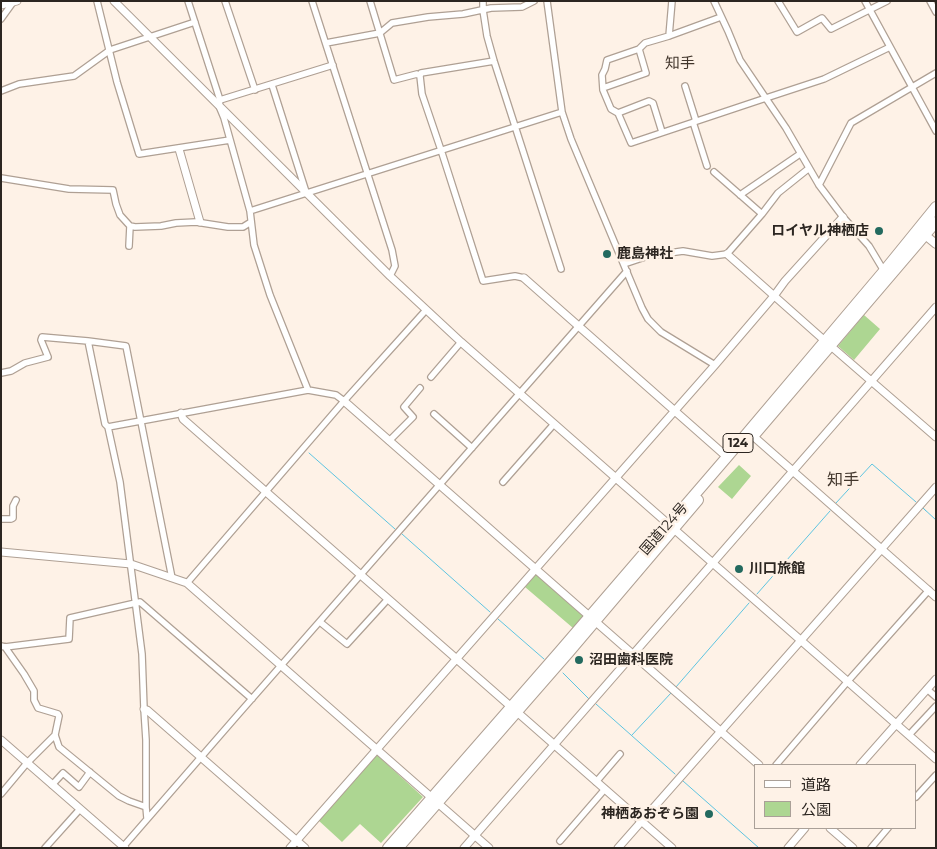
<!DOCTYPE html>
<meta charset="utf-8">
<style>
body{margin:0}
#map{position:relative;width:937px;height:849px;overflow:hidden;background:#fef2e7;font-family:Montserrat,"Noto Sans JP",sans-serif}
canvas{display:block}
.frame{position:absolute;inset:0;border:2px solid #2c2621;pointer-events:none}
.legend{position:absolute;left:754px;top:764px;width:162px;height:65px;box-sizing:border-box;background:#fef2e7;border:1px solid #aaa098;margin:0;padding:6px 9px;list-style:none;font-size:15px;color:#2c2621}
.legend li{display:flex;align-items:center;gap:10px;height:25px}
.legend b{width:25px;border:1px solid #aaa098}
</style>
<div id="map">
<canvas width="937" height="849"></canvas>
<div class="frame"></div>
<ul class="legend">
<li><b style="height:6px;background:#fff"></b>道路</li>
<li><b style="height:14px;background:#add692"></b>公園</li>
</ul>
</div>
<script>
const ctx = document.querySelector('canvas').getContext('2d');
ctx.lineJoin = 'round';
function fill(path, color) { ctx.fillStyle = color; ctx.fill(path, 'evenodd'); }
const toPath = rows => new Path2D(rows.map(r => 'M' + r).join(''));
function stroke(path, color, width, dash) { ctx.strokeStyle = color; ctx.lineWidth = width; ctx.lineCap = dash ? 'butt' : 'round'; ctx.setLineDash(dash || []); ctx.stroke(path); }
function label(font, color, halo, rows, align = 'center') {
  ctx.font = font + ' Montserrat,"Noto Sans JP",sans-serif'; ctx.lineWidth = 5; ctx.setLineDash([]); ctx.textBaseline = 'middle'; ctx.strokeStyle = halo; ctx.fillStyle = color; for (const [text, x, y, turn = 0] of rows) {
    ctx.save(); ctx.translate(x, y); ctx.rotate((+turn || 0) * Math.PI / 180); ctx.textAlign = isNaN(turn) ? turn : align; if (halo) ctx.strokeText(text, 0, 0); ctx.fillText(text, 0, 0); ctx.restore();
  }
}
fill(toPath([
 [864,315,880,329,854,360,838,346],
 [739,465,751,476,732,499,718,487],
 [536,574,584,615,573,628,525,587],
 [377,755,423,797,381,843,360,824,342,842,318,820]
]), '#add692');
stroke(toPath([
 [309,453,395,529],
 [836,503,872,464,916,502],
 [926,511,923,508,936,520],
 [402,534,490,612],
 [757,594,830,511],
 [498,619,544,659],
 [563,673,589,699],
 [676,687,749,603],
 [596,704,675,774],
 [632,735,671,693],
 [683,781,759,848]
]), '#5ec4e0', 1);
const minor = toPath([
 [97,1,117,82,139,154,230,140],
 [188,1,220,100,219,106,224,118,250,211,254,245,270,295,308,390],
 [225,1,255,90],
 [312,1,392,250,395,266,390,276],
 [370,1,394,80,417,74,420,76],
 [483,1,483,10,487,36,494,61,561,269],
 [547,1,562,112,571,139,642,308,648,319,661,332,715,365],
 [714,1,728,31,740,60,786,128,819,185,843,217,869,246,884,271],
 [778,1,797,32,822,18,831,29,887,1],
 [865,1,936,131],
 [930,1,936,12],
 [721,17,669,36,645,43,639,49,607,60,605,69,602,75,603,90,611,109,618,113,631,143,766,98,824,79,890,47],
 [1,19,14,1],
 [669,36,672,1],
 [326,43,380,33,392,23,428,17,463,14,491,8,522,7,534,1],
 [494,61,421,73,420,76,422,94,441,150,483,281,515,276,524,278],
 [272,85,306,192],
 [685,86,696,121],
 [603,88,646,73,639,49],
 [1,91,19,84,74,76,110,50,195,22],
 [220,100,333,65],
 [618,113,649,101,653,103,662,132],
 [693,122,707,166],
 [714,172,762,214],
 [1,178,69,189,113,190,116,204,120,215,130,226,135,227,161,226,176,223,196,222,228,227,243,227,251,222],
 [819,185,851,123,936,73],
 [740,195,800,154],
 [250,211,562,112],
 [129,246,130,226],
 [624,264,648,256,683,251,712,256,727,254,762,214,778,193,808,169],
 [1,373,11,371,25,363,48,357,41,340,42,337,88,341],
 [431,377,461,342],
 [434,414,472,448],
 [108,427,105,424,88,341,126,346,172,578],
 [389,441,413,417,404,407,420,388],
 [503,482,554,424],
 [1,519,11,519,13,518,13,506,16,500],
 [187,583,344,401,426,310],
 [320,622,347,644,388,599],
 [1,646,5,647,69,639,70,618,140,602,252,699],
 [5,647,24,674,34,691,34,700,38,708,58,714,59,716,55,735,59,747,119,796,129,801,146,807],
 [927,689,936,697],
 [909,735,936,706],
 [776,765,848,681,929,590],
 [596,782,620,754],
 [52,785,63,773,79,787,90,772],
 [1,794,27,763,55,735],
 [916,797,936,775],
 [147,818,146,807,146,740,144,709,142,654,120,482,108,427,308,390,336,395,344,401],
 [560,841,605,789],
 [45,848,80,809],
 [122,848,235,718,627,271],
 [871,848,888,828]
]);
const tertiary = toPath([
 [114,1,390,276,461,342,936,759],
 [1,5,17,1],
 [179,149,200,222],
 [727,254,825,341,936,437],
 [524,278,727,457],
 [344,401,759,765],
 [181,413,183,419,672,848],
 [753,436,936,597],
 [1,552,131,564,187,583,489,848],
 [144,709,147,710,305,848],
 [1,740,125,848],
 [860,765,936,679],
 [830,828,853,848],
 [290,848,715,365,774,296,785,281,843,217],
 [464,848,936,307],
 [618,848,936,487],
 [788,848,805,828]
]);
const secondary = toPath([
 [923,231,925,235,936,244]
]);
const trunk = toPath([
 [755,434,936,222],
 [388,848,560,651,727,457,884,271,936,207],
 [398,848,569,652,698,500]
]);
stroke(minor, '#afa094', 8);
stroke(tertiary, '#afa094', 9);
stroke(secondary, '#afa094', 10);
stroke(trunk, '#afa094', 12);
stroke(minor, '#fff', 5.5);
stroke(tertiary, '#fff', 7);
stroke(secondary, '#fff', 8);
stroke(trunk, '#fff', 10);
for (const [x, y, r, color] of [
 [879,231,5,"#236a5f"],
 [607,254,5,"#236a5f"],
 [739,569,5,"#236a5f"],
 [579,660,5,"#236a5f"],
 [709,814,5,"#236a5f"]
]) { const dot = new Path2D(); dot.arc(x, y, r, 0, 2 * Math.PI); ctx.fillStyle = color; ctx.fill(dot); stroke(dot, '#fef2e7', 2); }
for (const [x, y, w] of [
 [738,443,30]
]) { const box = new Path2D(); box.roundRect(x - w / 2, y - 9.5, w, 19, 4); ctx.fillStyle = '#fef2e7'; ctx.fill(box); stroke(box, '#2c2621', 1); }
label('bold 12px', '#2c2621', null, [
 ["124",738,443]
]);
label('bold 14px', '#2c2621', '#fef2e7', [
 ["ロイヤル神栖店",869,231,"right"],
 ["鹿島神社",617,254],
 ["川口旅館",749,569],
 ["沼田歯科医院",589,660],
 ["神栖あおぞら園",699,814,"right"]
], 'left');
label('14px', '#2c2621', '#fef2e7', [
 ["国道124号",664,529,-49]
]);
label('15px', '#42362c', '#fef2e7', [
 ["知手",680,64]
]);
label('16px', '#42362c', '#fef2e7', [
 ["知手",843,480]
]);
</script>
